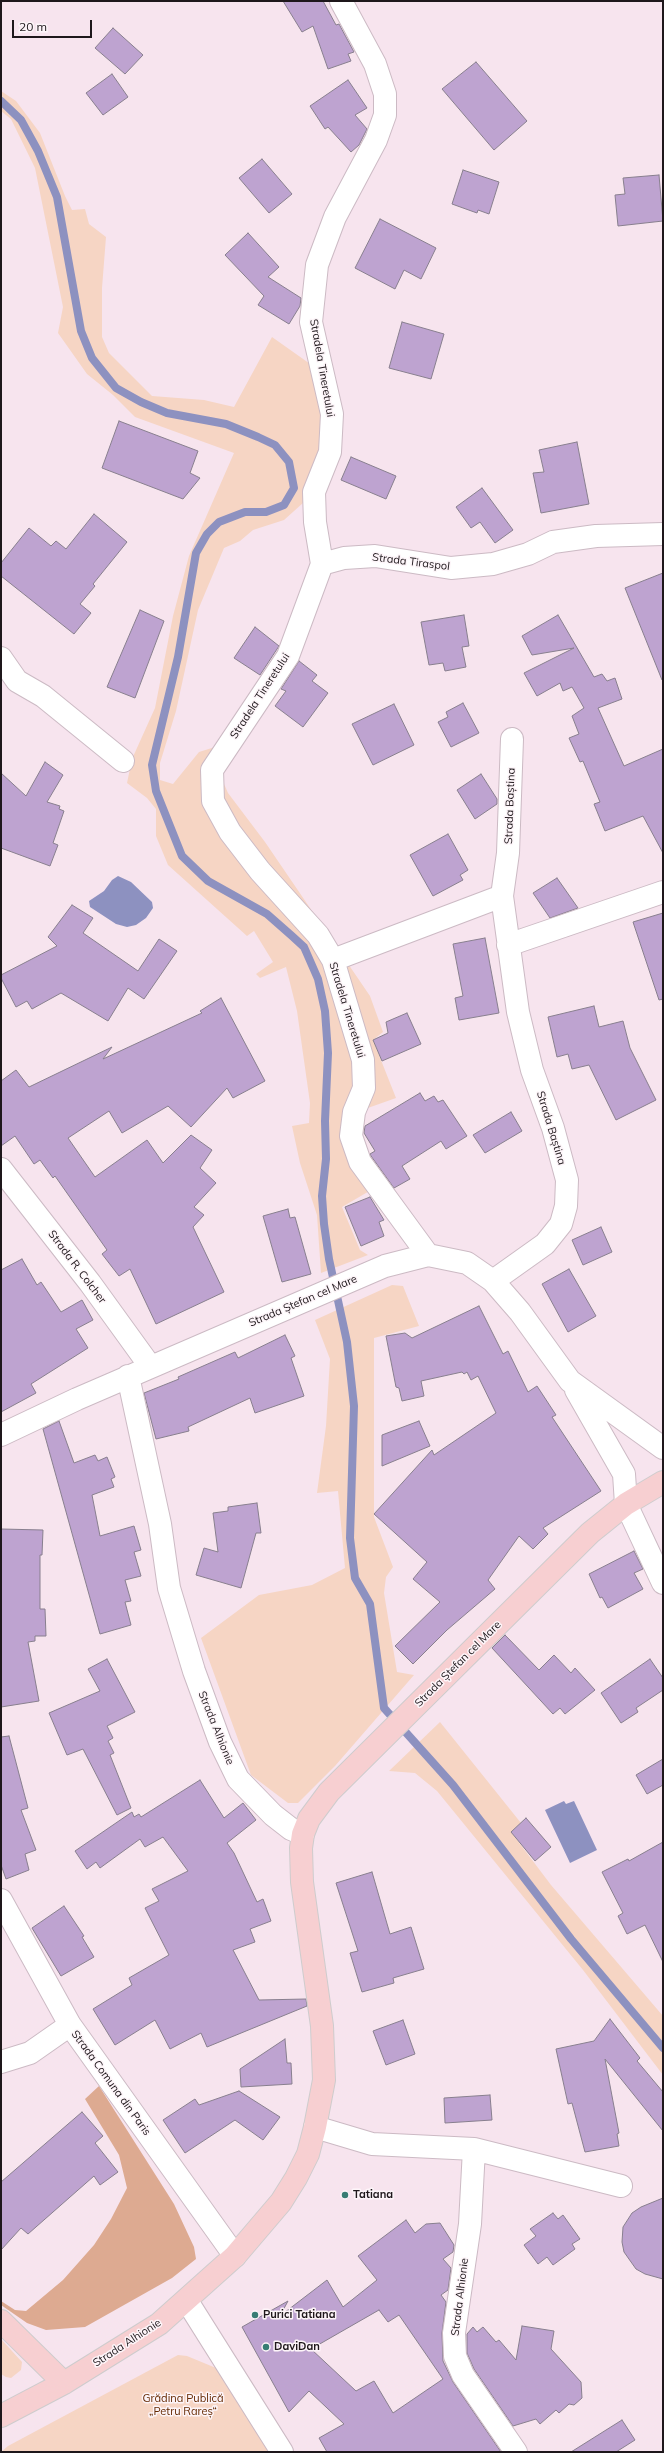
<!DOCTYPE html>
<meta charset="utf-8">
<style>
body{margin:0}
#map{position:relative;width:664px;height:2453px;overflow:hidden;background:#f7e4ee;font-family:Mulish,sans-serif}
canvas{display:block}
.frame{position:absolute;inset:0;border:2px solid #1e171b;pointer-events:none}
.scale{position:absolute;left:12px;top:20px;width:80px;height:18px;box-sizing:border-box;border:2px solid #1e171b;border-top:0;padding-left:5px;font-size:12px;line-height:14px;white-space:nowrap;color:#1e171b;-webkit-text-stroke:3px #fdf5f9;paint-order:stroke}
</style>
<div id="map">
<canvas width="664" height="2453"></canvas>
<div class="frame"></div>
<div class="scale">20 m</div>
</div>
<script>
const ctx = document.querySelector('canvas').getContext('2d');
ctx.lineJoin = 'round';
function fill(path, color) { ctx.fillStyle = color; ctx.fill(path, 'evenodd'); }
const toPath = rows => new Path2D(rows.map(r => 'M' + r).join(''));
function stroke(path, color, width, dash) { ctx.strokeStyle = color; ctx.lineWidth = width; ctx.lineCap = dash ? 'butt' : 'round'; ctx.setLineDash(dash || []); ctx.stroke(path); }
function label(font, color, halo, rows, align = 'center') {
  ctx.font = font + ' Mulish,sans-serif'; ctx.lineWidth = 3; ctx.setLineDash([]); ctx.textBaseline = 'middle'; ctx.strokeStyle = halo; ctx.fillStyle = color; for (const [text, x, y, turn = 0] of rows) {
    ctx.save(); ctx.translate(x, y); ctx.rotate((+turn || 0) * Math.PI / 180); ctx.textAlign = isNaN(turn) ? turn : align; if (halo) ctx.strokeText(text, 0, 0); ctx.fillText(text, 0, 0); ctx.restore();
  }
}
fill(toPath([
 [1,91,16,101,40,133,65,196,72,210,85,209,89,224,106,237,102,288,102,337,109,353,152,396,204,400,234,407,272,337,313,366,326,416,323,448,303,503,284,520,253,530,240,541,224,548,198,610,176,711,160,763,160,780,173,784,199,752,215,747,233,759,221,777,228,793,265,842,370,996,383,1032,373,1040,396,1098,365,1109,364,1120,358,1129,378,1186,342,1207,360,1250,368,1255,321,1273,317,1215,300,1163,292,1126,309,1123,310,1103,297,1011,286,967,260,978,256,974,273,962,254,931,247,936,168,865,156,836,156,809,147,798,127,783,132,759,155,708,173,616,189,556,234,453,135,417,113,395,87,374,58,333,63,307,35,168,11,119,1,111],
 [392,1285,403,1286,419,1326,374,1338,374,1517,393,1567,386,1577,384,1593,397,1672,414,1675,335,1766,298,1803,288,1803,251,1775,201,1638,259,1595,312,1585,345,1568,338,1491,317,1493,326,1426,330,1359,315,1320],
 [440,1722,521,1823,511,1832,551,1885,663,2016,663,2075,583,1970,437,1791,415,1773,389,1771],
 [1,2339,22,2362,21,2370,11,2378,6,2377,1,2374],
 [178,2355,187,2356,216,2368,270,2452,1,2452,8,2446]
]), '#f6d5c4');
fill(toPath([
 [99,2086,174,2204,194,2247,196,2259,172,2278,85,2327,46,2330,27,2323,1,2305,1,2301,15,2310,26,2311,63,2280,94,2245,111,2219,127,2188,119,2155,85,2099]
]), '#ddaa91');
fill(toPath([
 [118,876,131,882,152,902,153,908,146,918,136,925,127,927,116,924,90,907,89,901,104,891,112,880],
 [564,1801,566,1804,574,1801,597,1850,570,1863,545,1810]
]), '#8d91c0');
stroke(toPath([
 [1,101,21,120,38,151,57,197,81,331,92,358,116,388,141,402,167,413,226,424,258,437,275,445,289,462,294,488,284,505,266,512,245,512,219,522,207,534,196,553,178,657,152,765,156,791,182,856,208,881,267,914,292,936,304,947,318,979,325,1011,328,1053,325,1121,326,1159,322,1196,324,1224,329,1259,347,1342,354,1406,350,1538,355,1578,370,1604,384,1708,453,1785,571,1939,663,2048]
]), '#8d91c0', 8);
const building = toPath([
 [283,1,323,1,336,25,339,24,354,52,348,54,351,61,328,69,313,26,302,32,283,1],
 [113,28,143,55,125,74,95,48,113,28],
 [476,62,527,121,494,150,442,89,476,62],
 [112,74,128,97,103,115,86,93,112,74],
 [348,80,367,108,355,115,367,129,359,145,351,152,328,127,325,129,310,106,348,80],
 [262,159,292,194,269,213,239,178,262,159],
 [463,170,499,182,489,214,478,210,477,213,452,204,463,170],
 [659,175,663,221,618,226,615,195,625,194,623,178,659,175],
 [380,219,436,248,421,279,404,270,395,289,355,268,380,219],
 [248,233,279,267,268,277,301,298,300,306,289,324,258,305,264,296,225,255,248,233],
 [402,322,444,334,431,379,389,368,402,322],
 [119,421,198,451,190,473,200,478,183,499,102,468,119,421],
 [577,442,589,504,541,513,533,473,544,472,539,450,577,442],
 [351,457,396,476,386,499,341,480,351,457],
 [482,488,513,530,495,543,480,522,471,528,456,507,482,488],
 [94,514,127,542,93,584,95,586,80,604,91,613,74,634,1,576,1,563,29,528,51,546,56,541,66,549,94,514],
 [663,573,663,680,662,680,625,588,663,573],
 [140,610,164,621,135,698,107,687,140,610],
 [464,615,469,646,462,647,466,667,445,671,443,663,429,665,421,622,464,615],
 [558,615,594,677,602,674,607,681,615,678,622,699,598,708,624,766,663,749,663,853,643,816,605,831,594,804,600,802,583,761,580,762,569,738,579,734,572,716,584,708,572,687,563,691,560,683,537,696,524,673,574,648,532,655,522,636,558,615],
 [255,627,279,646,260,675,234,658,255,627],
 [299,661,317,675,312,681,328,693,303,727,275,706,286,691,281,689,299,661],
 [463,703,479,733,451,747,438,722,448,717,446,712,463,703],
 [394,704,414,745,373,765,352,724,394,704],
 [45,762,63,775,47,802,60,806,59,809,64,811,53,843,58,845,50,866,1,848,1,773,26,796,45,762],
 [481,774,497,799,497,804,475,819,457,790,481,774],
 [448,834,468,870,460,875,463,880,433,896,410,855,448,834],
 [557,878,578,908,550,918,533,893,557,878],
 [72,905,93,918,83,933,138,971,159,939,177,951,144,999,128,988,108,1021,61,993,32,1009,27,1001,16,1007,1,978,1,975,57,946,48,937,72,905],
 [663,913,663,999,659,1000,633,922,663,913],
 [485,938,499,1013,459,1020,455,998,463,996,453,944,485,938],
 [221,998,265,1081,233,1098,227,1088,191,1127,168,1106,122,1133,109,1111,68,1138,95,1177,147,1140,163,1163,191,1135,212,1150,200,1168,216,1183,194,1207,204,1215,193,1227,224,1292,156,1324,130,1269,119,1276,102,1254,107,1250,55,1176,53,1178,40,1160,34,1164,15,1136,1,1146,1,1081,16,1070,29,1087,112,1047,103,1059,202,1013,200,1011,221,998],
 [594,1006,599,1027,623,1021,630,1048,656,1100,616,1120,589,1065,572,1069,568,1054,557,1057,548,1017,594,1006],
 [407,1013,421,1044,382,1061,373,1040,388,1033,386,1022,407,1013],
 [420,1093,425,1101,434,1096,438,1102,443,1100,467,1136,446,1149,441,1141,402,1166,410,1179,394,1188,371,1156,370,1154,375,1151,364,1133,365,1126,420,1093],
 [511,1112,522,1131,485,1153,473,1135,511,1112],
 [370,1197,384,1220,379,1222,384,1236,361,1246,345,1207,370,1197],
 [288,1209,290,1218,295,1217,311,1274,282,1282,263,1216,288,1209],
 [601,1227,612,1252,583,1265,572,1240,601,1227],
 [22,1259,37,1285,41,1282,61,1312,82,1300,93,1320,76,1329,88,1348,31,1384,36,1393,1,1412,1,1270,22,1259],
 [569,1269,596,1316,568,1332,542,1284,569,1269],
 [479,1306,503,1354,508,1351,528,1392,537,1386,556,1415,552,1417,601,1491,543,1528,548,1534,533,1549,519,1536,488,1580,495,1589,447,1630,413,1664,395,1646,440,1602,413,1579,427,1562,374,1514,432,1450,434,1455,496,1413,478,1376,471,1380,467,1372,464,1374,462,1372,421,1381,424,1396,402,1401,399,1388,396,1387,386,1336,405,1333,412,1338,479,1306],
 [285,1335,295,1356,291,1358,304,1396,255,1413,250,1398,188,1427,189,1431,156,1439,144,1393,179,1379,178,1377,235,1352,238,1358,285,1335],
 [59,1421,74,1463,95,1455,98,1461,107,1457,115,1477,111,1479,114,1487,92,1495,100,1536,134,1526,141,1550,134,1552,141,1576,125,1580,131,1601,125,1602,131,1625,100,1634,43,1429,59,1421],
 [419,1421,430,1446,382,1466,382,1435,419,1421],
 [257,1503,261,1533,256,1533,241,1588,196,1575,204,1548,218,1552,213,1513,228,1511,228,1507,257,1503],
 [1,1529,43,1530,42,1555,40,1555,40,1609,45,1609,46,1636,35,1636,35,1641,28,1642,39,1701,1,1707,1,1529],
 [634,1551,643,1569,634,1573,643,1589,608,1608,602,1597,600,1598,589,1574,634,1551],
 [505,1635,539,1670,554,1655,571,1673,575,1668,595,1690,565,1714,560,1708,553,1714,492,1648,505,1635],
 [107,1659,135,1712,107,1726,113,1738,108,1741,114,1753,110,1755,131,1808,117,1815,83,1749,67,1755,49,1713,100,1691,88,1669,107,1659],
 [650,1659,663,1678,663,1690,636,1708,638,1712,621,1723,601,1693,650,1659],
 [9,1736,28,1808,21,1810,36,1850,25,1854,29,1870,6,1879,1,1865,1,1737,9,1736],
 [663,1759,663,1785,647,1794,636,1775,663,1759],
 [200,1780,224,1818,243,1803,256,1820,227,1843,234,1853,257,1902,263,1899,271,1921,250,1929,255,1942,233,1950,259,2000,306,1999,307,2006,207,2047,201,2033,170,2049,155,2020,115,2045,93,2009,132,1985,129,1978,169,1955,145,1908,159,1901,152,1889,188,1871,163,1837,145,1847,140,1839,100,1868,96,1862,87,1869,75,1851,132,1812,134,1817,139,1814,141,1817,200,1780],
 [526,1818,551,1847,535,1861,511,1832,526,1818],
 [663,1842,663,1962,645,1925,627,1934,618,1916,623,1913,602,1872,628,1859,629,1861,663,1842],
 [372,1872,390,1934,411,1927,424,1969,393,1978,394,1983,362,1992,350,1953,358,1951,336,1883,372,1872],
 [64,1906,84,1936,82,1937,94,1957,61,1976,32,1928,64,1906],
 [610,2019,640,2058,637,2061,663,2092,663,2131,605,2059,619,2133,617,2134,619,2146,585,2152,572,2103,568,2104,556,2049,594,2041,610,2019],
 [403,2020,415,2054,386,2065,373,2031,403,2020],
 [285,2039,287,2063,291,2063,292,2084,241,2087,240,2069,285,2039],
 [239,2091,280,2117,263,2140,235,2120,185,2153,163,2120,195,2099,199,2105,239,2091],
 [490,2095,492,2120,445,2123,444,2098,490,2095],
 [82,2112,103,2136,95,2143,118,2172,100,2185,94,2176,28,2234,21,2228,1,2250,1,2182,82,2112],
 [663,2198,663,2279,645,2274,636,2269,624,2252,622,2242,623,2227,632,2213,641,2207,663,2198],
 [553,2213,558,2219,563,2215,580,2239,572,2244,575,2249,553,2265,547,2257,538,2264,524,2245,536,2236,530,2229,553,2213],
 [406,2220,415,2233,426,2224,440,2223,454,2245,453,2252,443,2259,451,2268,448,2290,441,2295,446,2302,442,2333,443,2361,453,2382,501,2452,327,2452,319,2438,344,2424,309,2391,289,2412,242,2327,288,2301,280,2316,327,2280,343,2307,377,2280,358,2256,406,2220],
 [379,2310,388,2322,399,2315,443,2379,393,2413,374,2381,356,2391,311,2349,379,2310],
 [522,2326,554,2331,551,2349,581,2382,582,2398,574,2405,569,2404,559,2413,556,2410,540,2424,536,2419,513,2426,474,2369,467,2353,467,2334,473,2327,477,2332,483,2327,496,2342,499,2340,516,2360,522,2326],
 [622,2420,635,2440,616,2452,571,2452,622,2420]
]);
fill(building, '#bea3d0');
stroke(building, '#887f8e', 1);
const minor = toPath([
 [341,1,375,64,385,94,385,115,376,140,335,217,317,265,311,322,332,414,330,452,314,492,315,522,322,564,288,656,212,770,213,801,230,832,260,871,318,935,333,960,363,1060,364,1088,354,1112,351,1136,360,1162,428,1255],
 [322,564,344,558,375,556,451,568,493,564,528,554,553,542,596,536,663,534],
 [1,658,17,681,43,696,123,761],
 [508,945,663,892],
 [333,960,502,896],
 [1,1169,90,1283,150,1366],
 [493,1281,545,1244,561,1224,566,1206,567,1180,553,1128,532,1070,518,1012,502,896,508,853,512,739],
 [128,1376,160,1524,169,1588,194,1671,220,1742,238,1779,273,1815,291,1829,303,1834],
 [576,1390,624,1474,626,1504,663,1583],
 [1,1435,77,1399,385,1266,428,1255,467,1263,493,1281,520,1312,570,1381,663,1448],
 [1,1900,70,2025,235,2256],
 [1,2062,30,2053,70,2025],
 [315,2127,372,2144,474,2149,621,2186],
 [474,2149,470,2224,454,2333,455,2356,463,2375,516,2452],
 [187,2301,282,2452]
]);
const major = toPath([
 [1,2321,64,2383],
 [1,2416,64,2383,159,2324,235,2256,281,2202,296,2178,308,2154,315,2127,324,2080,322,2026,302,1882,301,1848,303,1834,309,1819,329,1792,590,1533,626,1504,663,1482]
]);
stroke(minor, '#ccbac4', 24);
stroke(major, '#cecccd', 24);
stroke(minor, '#fff', 22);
stroke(major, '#f7cfd1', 22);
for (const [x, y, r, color] of [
 [345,2195,4,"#377d74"],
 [255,2315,4,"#377d74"],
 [266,2347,4,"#377d74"]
]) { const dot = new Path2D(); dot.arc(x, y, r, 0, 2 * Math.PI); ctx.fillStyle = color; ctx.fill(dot); stroke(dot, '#fdf5f9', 1.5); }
label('11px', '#1e171b', '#fdf5f9', [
 ["Stradela Tineretului",322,368,80],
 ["Strada Tiraspol",411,562,7],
 ["Stradela Tineretului",260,696,-57],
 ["Strada Baștina",510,806,-88],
 ["Stradela Tineretului",347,1010,73],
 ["Strada Baștina",551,1128,73],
 ["Strada R. Colcher",77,1267,53],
 ["Strada Ștefan cel Mare",303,1301,-23],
 ["Strada Ștefan cel Mare",458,1664,-45],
 ["Strada Alhionie",216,1728,68],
 ["Strada Comuna din Paris",111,2083,54],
 ["Strada Alhionie",460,2297,-83],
 ["Strada Alhionie",127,2343,-33]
]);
label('bold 11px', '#1e171b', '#fdf5f9', [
 ["Tatiana",353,2195],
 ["Purici Tatiana",263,2315],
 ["DaviDan",274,2347]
], 'left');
label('11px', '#642800', '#fdf5f9', [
 ["Grădina Publică",183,2399],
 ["„Petru Rareș“",183,2412]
]);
</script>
